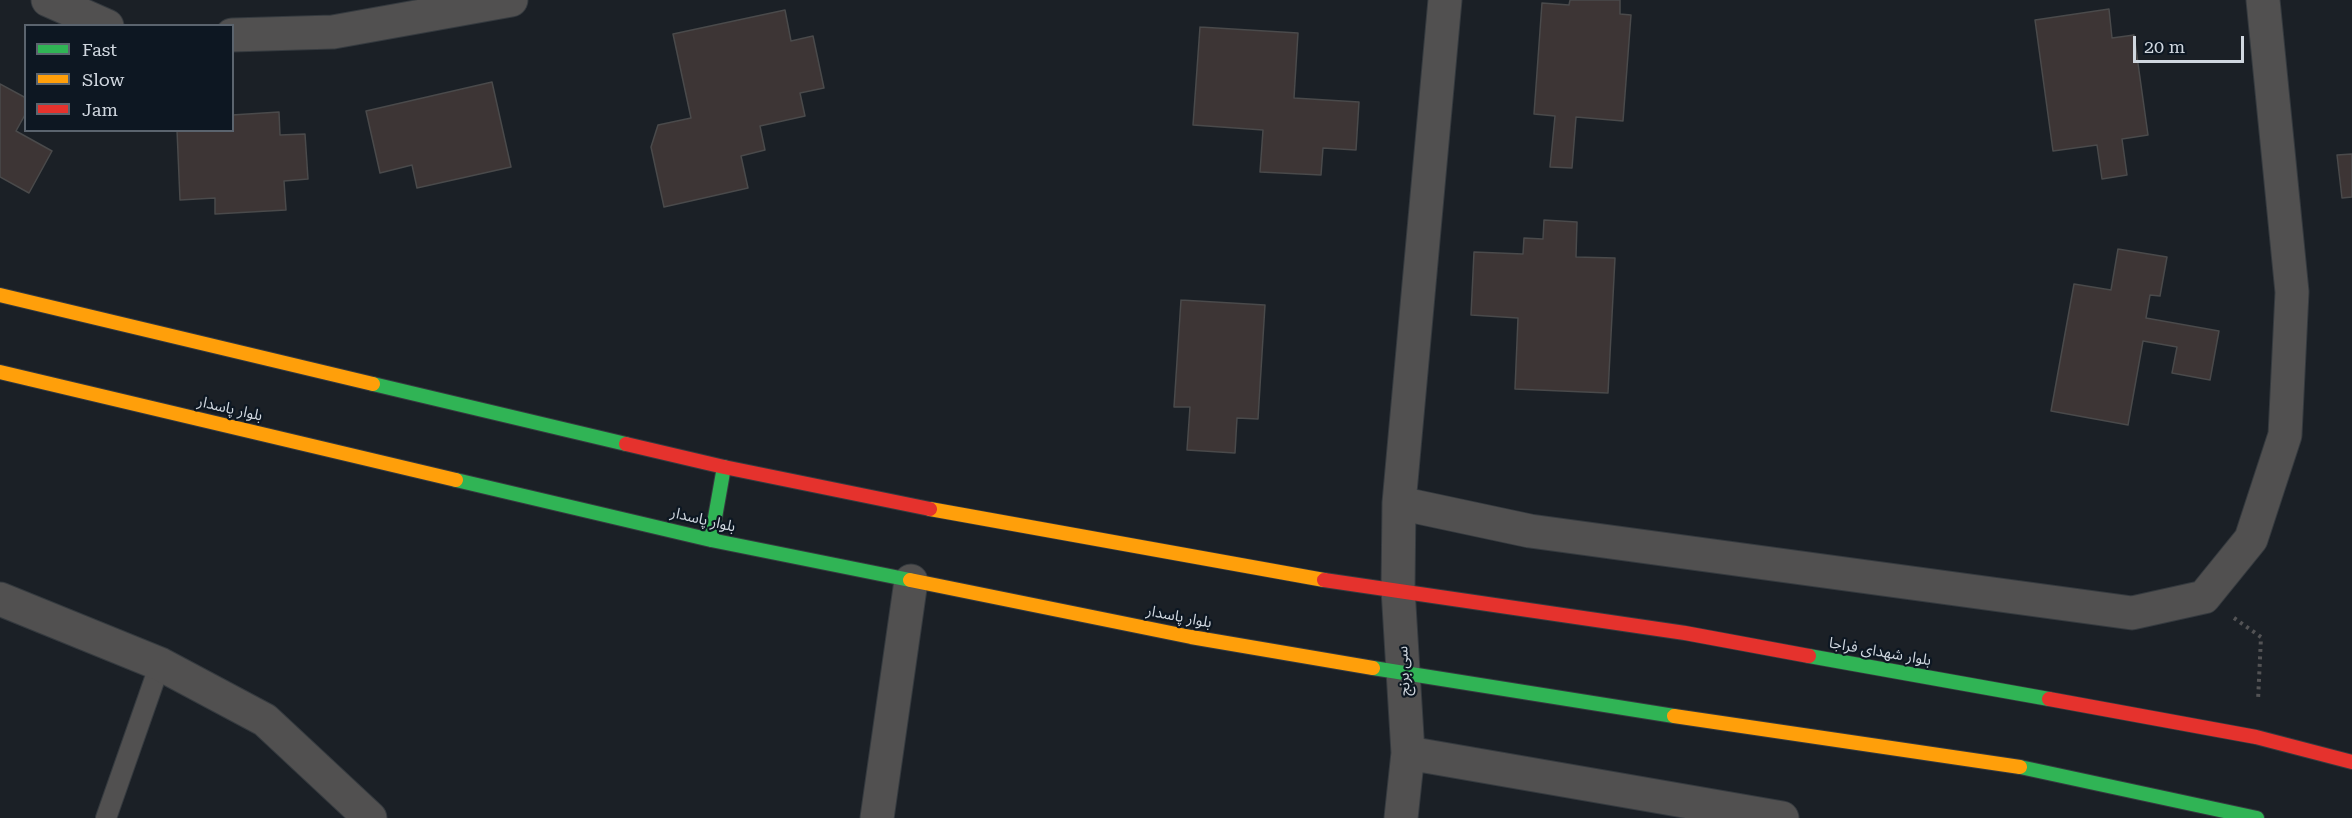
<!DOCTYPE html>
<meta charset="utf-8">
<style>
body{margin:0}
#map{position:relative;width:2352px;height:818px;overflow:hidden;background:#1b2026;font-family:"Roboto Serif",serif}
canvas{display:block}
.legend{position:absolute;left:24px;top:24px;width:210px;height:108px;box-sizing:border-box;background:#0d1722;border:2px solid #5b646e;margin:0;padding:8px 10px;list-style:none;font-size:18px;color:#d0d7df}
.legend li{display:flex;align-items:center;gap:12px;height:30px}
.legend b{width:30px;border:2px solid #5b646e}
.scale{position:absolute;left:2133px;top:36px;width:111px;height:27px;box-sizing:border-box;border:3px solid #d0d7df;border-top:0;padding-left:8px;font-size:18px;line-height:21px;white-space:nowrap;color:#d0d7df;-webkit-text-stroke:4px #0d1722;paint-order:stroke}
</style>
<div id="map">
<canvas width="2352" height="818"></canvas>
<ul class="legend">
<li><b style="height:8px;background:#30b455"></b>Fast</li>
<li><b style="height:8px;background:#ff9f0a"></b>Slow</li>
<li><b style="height:8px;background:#e5322d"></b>Jam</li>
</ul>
<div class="scale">20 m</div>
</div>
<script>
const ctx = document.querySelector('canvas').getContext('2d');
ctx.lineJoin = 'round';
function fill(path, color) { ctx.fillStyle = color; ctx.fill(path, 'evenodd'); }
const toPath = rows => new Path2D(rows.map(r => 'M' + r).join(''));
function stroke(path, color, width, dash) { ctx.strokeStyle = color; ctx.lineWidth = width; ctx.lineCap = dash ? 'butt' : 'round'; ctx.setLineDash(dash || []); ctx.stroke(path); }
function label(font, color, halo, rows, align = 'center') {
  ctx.font = font + ' "Roboto Serif","Noto Sans Arabic",serif'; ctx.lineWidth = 4.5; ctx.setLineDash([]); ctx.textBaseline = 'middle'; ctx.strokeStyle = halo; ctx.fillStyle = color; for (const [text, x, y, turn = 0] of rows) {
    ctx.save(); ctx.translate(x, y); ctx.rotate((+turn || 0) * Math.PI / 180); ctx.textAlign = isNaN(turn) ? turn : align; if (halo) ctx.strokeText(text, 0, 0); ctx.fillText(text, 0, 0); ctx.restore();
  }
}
const building = toPath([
 [1570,0,1620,0,1620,14,1631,15,1623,121,1576,117,1572,168,1550,167,1555,116,1534,114,1542,3,1569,5,1570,0],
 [2109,9,2112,38,2134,35,2148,135,2122,139,2127,175,2102,179,2097,145,2053,151,2035,20,2109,9],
 [785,10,791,41,813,36,824,88,800,93,805,116,760,126,765,150,741,156,748,188,664,207,651,147,658,125,691,118,673,34,785,10],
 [1200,27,1298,33,1294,98,1359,102,1356,150,1323,148,1321,175,1260,172,1263,130,1193,125,1200,27],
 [492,82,511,167,417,188,412,165,380,173,366,111,492,82],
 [0,84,26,98,26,113,16,131,52,151,29,193,0,177,0,84],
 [279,112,280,135,305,134,308,179,284,181,286,210,215,214,215,198,180,200,177,130,232,130,232,115,279,112],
 [2352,154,2352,197,2342,198,2337,155,2352,154],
 [1544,220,1577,222,1576,257,1615,258,1608,393,1515,389,1518,318,1471,315,1474,252,1523,254,1524,238,1543,239,1544,220],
 [2118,249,2167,257,2160,296,2150,295,2146,318,2219,331,2210,380,2172,373,2177,347,2143,341,2128,425,2051,411,2074,284,2111,290,2118,249],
 [1181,300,1265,305,1258,419,1237,418,1235,453,1187,450,1190,407,1174,407,1181,300]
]);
fill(building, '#3d3535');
stroke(building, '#4a4a4b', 1.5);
const lane = toPath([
 [106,818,160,664]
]);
const street = toPath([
 [48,0,107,26],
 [232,35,333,32,511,0],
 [1399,503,1530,531,2132,613,2204,597,2251,539,2285,435,2292,292,2263,0],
 [0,599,160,664,265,720,370,818],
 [1408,753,1782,818],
 [877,818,911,581],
 [1401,818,1408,753,1398,589,1399,503,1445,0]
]);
const fast = toPath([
 [373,384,626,444],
 [456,480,711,540,910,580],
 [711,540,724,467],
 [1809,656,2049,699],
 [1373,668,1674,716],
 [2020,767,2257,818]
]);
const slow = toPath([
 [0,295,373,384],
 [0,372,456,480],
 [930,509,1324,580],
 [910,580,1191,637,1373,668],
 [1674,716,2020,767]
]);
const jam = toPath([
 [626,444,724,467,930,509],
 [1324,580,1685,633,1809,656],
 [2049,699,2256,737,2352,762]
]);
stroke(lane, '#353a3f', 22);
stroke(street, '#353a3f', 35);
stroke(fast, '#353a3f', 16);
stroke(slow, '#353a3f', 16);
stroke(jam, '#353a3f', 16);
stroke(toPath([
 [2234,618,2261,637,2258,701]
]), '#535355', 4, [3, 4.5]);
stroke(lane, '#515050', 20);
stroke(street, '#515050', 33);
stroke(fast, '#30b455', 14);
stroke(slow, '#ff9f0a', 14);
stroke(jam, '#e5322d', 14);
label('15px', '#d0d7df', '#0d1722', [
 ["بلوار پاسدار",230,409,13],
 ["بلوار پاسدار",703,520,13],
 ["بلوار پاسدار",1179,617,11],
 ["بلوار شهدای فراجا",1880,652,10],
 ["سی برنج",1404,671,-93]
]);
</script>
